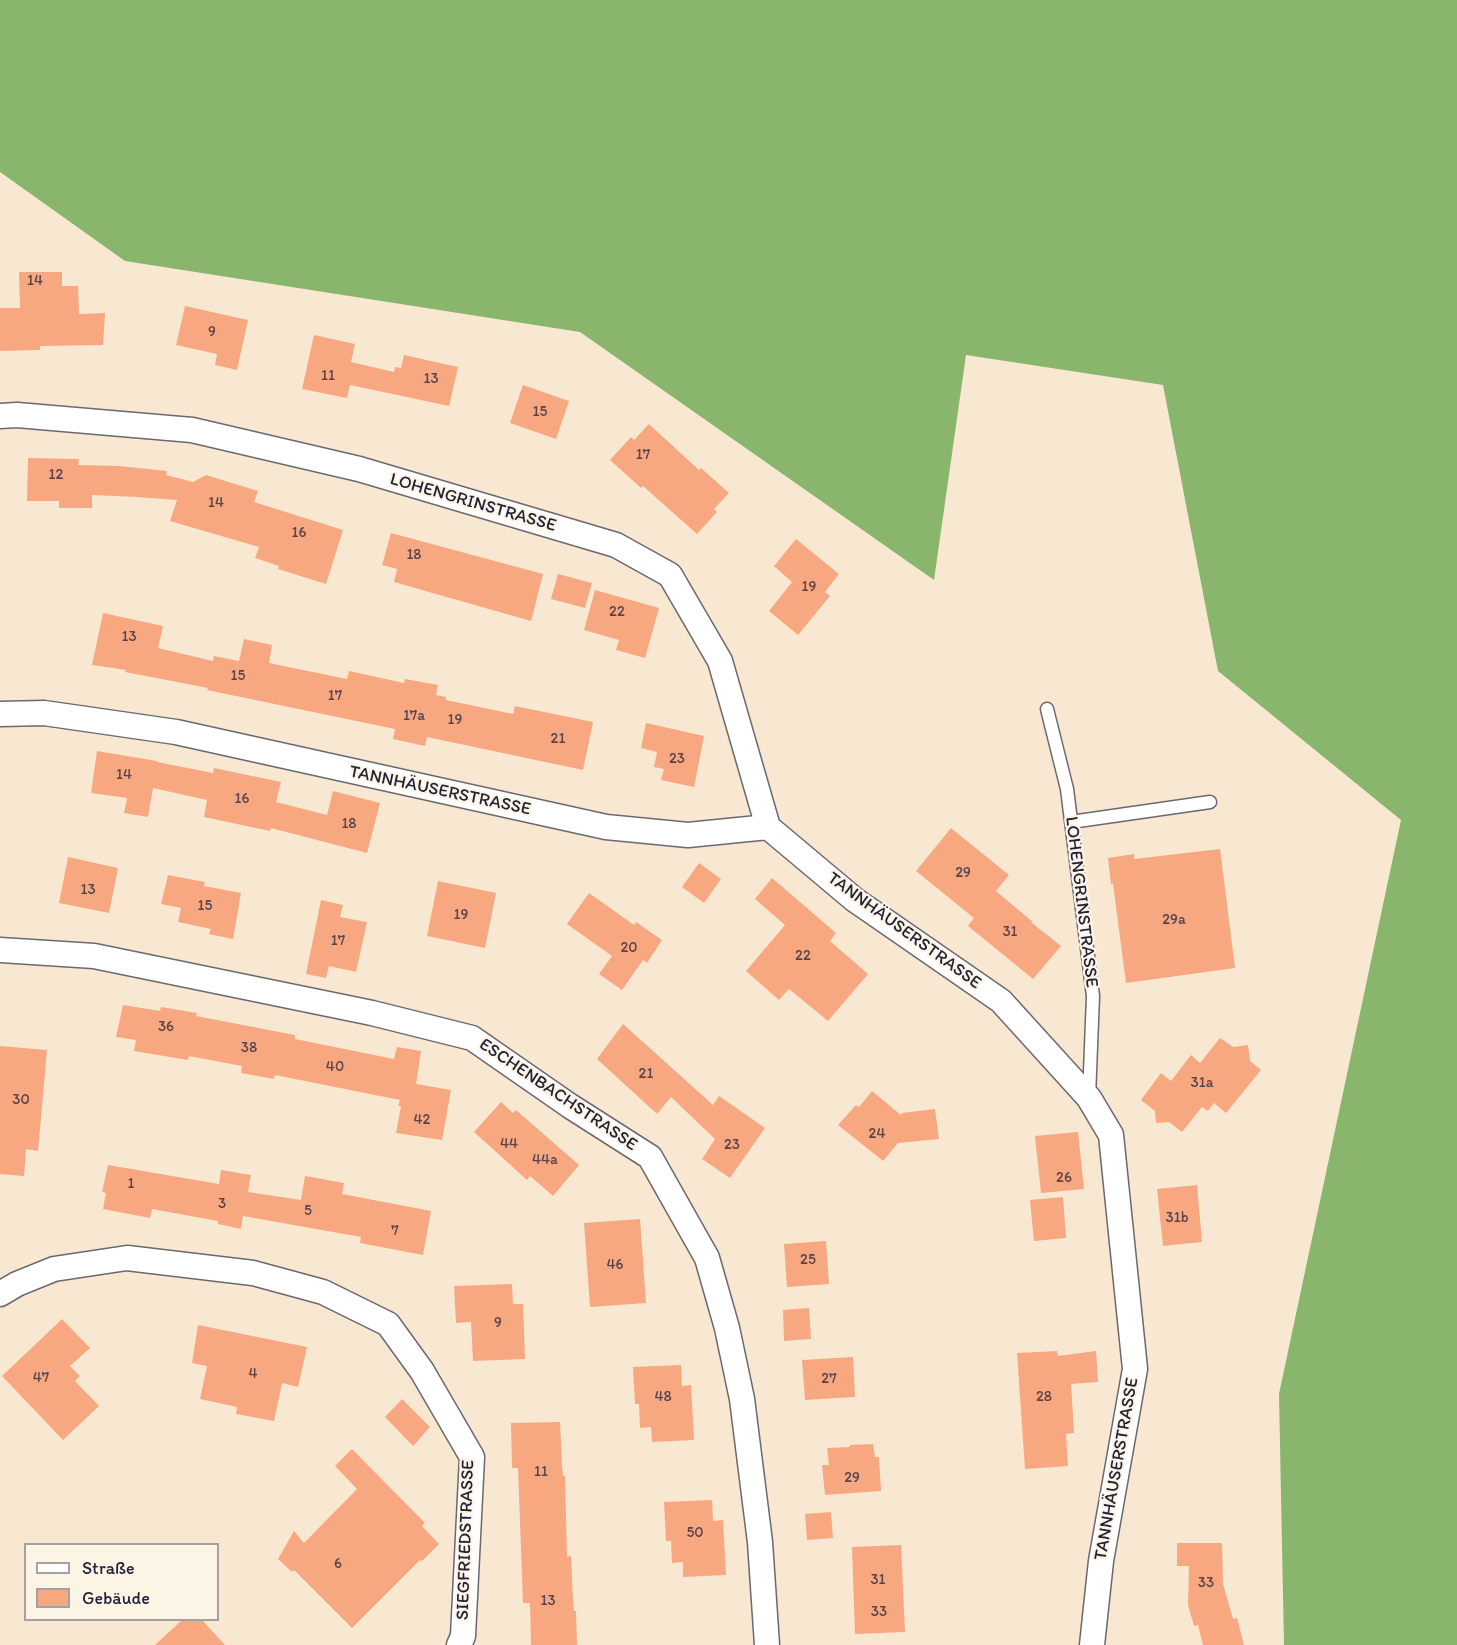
<!DOCTYPE html>
<meta charset="utf-8">
<style>
body{margin:0}
#map{position:relative;width:1457px;height:1645px;overflow:hidden;background:#f8e8d1;font-family:Itim,sans-serif}
canvas{display:block}
.legend{position:absolute;left:24px;top:1543px;width:195px;height:78px;box-sizing:border-box;background:#fcf5e5;border:2px solid #a5a1a1;margin:0;padding:8px 10px;list-style:none;font-size:18px;color:#22223b}
.legend li{display:flex;align-items:center;gap:12px;height:30px}
.legend b{width:30px;border:2px solid #a5a1a1}
</style>
<div id="map">
<canvas width="1457" height="1645"></canvas>
<ul class="legend">
<li><b style="height:8px;background:#fff"></b>Straße</li>
<li><b style="height:16px;background:#f8a880"></b>Gebäude</li>
</ul>
</div>
<script>
const ctx = document.querySelector('canvas').getContext('2d');
ctx.lineJoin = 'round';
function fill(path, color) { ctx.fillStyle = color; ctx.fill(path, 'evenodd'); }
const toPath = rows => new Path2D(rows.map(r => 'M' + r).join(''));
function stroke(path, color, width, dash) { ctx.strokeStyle = color; ctx.lineWidth = width; ctx.lineCap = dash ? 'butt' : 'round'; ctx.setLineDash(dash || []); ctx.stroke(path); }
function label(font, color, halo, rows, align = 'center') {
  ctx.font = font + ' Itim,sans-serif'; ctx.lineWidth = 4.5; ctx.setLineDash([]); ctx.textBaseline = 'middle'; ctx.strokeStyle = halo; ctx.fillStyle = color; for (const [text, x, y, turn = 0] of rows) {
    ctx.save(); ctx.translate(x, y); ctx.rotate((+turn || 0) * Math.PI / 180); ctx.textAlign = isNaN(turn) ? turn : align; if (halo) ctx.strokeText(text, 0, 0); ctx.fillText(text, 0, 0); ctx.restore();
  }
}
fill(toPath([
 [0,0,1457,0,1457,1645,1284,1645,1279,1394,1401,820,1218,671,1163,385,966,355,934,580,580,332,125,261,0,172]
]), '#89b56c');
fill(toPath([
 [19,272,62,272,62,286,78,286,79,314,105,313,103,345,40,346,40,350,0,351,0,308,20,308],
 [185,306,248,320,237,370,215,365,217,354,176,345],
 [314,335,355,344,351,362,394,372,395,367,401,368,404,355,458,367,449,406,350,385,347,398,302,389],
 [523,385,569,401,556,439,510,423],
 [649,424,699,470,701,468,729,493,714,509,717,512,697,534,643,486,641,488,610,460,631,437,634,440],
 [28,458,79,459,78,465,119,466,167,471,166,475,193,482,206,475,258,491,254,502,343,530,326,584,278,569,279,566,255,558,259,547,170,521,177,500,137,497,92,495,92,508,59,508,59,501,27,501],
 [391,533,543,574,531,621,394,582,397,569,382,565],
 [796,539,839,574,825,592,830,596,798,635,769,611,792,582,774,566],
 [558,574,592,583,585,608,551,599],
 [595,590,659,608,645,658,616,650,619,640,584,630],
 [103,613,163,626,158,648,213,661,214,656,239,661,244,639,272,645,269,663,347,679,349,671,404,683,405,679,438,685,436,695,446,697,446,700,513,714,515,706,593,722,583,770,427,737,425,746,393,739,395,729,207,690,208,688,125,672,126,670,92,665],
 [646,723,704,736,694,787,661,780,664,769,654,767,657,752,641,748],
 [97,751,157,761,157,762,213,773,214,768,281,782,276,802,327,815,333,791,380,803,367,853,271,828,270,831,204,817,207,800,153,788,148,817,124,813,127,798,91,793],
 [951,828,1009,875,996,891,1033,922,1032,923,1061,946,1033,979,968,926,974,918,916,871],
 [1220,849,1235,968,1126,983,1113,884,1111,884,1108,858,1134,854,1134,859],
 [68,857,118,868,109,913,59,903],
 [699,863,721,879,704,903,682,887],
 [168,875,205,882,204,886,241,893,233,939,209,934,211,929,178,922,181,908,161,904],
 [772,878,836,933,830,941,868,974,828,1021,789,989,779,1000,746,971,785,925,755,899],
 [438,881,496,893,485,948,427,936],
 [589,893,634,925,636,922,662,940,647,963,643,960,622,990,599,974,612,956,567,924],
 [321,900,343,905,340,917,367,922,356,972,329,966,326,978,306,974],
 [123,1005,160,1011,161,1007,197,1013,196,1016,295,1035,295,1039,394,1059,397,1047,421,1051,416,1084,451,1090,442,1140,396,1133,401,1106,398,1106,400,1100,275,1075,274,1079,241,1073,242,1066,189,1056,188,1060,134,1051,136,1040,116,1037],
 [623,1024,713,1105,719,1096,765,1128,730,1178,702,1159,715,1139,671,1097,657,1114,597,1059],
 [1220,1038,1233,1047,1248,1045,1250,1061,1261,1070,1226,1113,1214,1103,1208,1111,1202,1107,1182,1132,1169,1122,1156,1123,1155,1111,1141,1100,1161,1073,1171,1081,1191,1055,1200,1063],
 [0,1046,47,1050,38,1151,26,1149,24,1176,0,1174],
 [872,1091,901,1115,902,1113,935,1109,939,1139,898,1143,883,1161,838,1125,856,1105,859,1107],
 [501,1102,513,1113,516,1110,579,1165,553,1196,530,1176,527,1180,474,1132],
 [1078,1132,1084,1189,1041,1193,1035,1136],
 [108,1165,219,1184,221,1170,251,1175,248,1192,301,1200,305,1176,344,1183,342,1194,431,1211,423,1255,360,1243,361,1237,243,1216,241,1229,218,1224,218,1221,152,1209,150,1218,103,1209,106,1193,102,1192],
 [1197,1185,1202,1242,1163,1246,1157,1189],
 [1063,1197,1066,1238,1034,1241,1030,1200],
 [640,1219,646,1303,590,1307,584,1223],
 [826,1241,829,1284,787,1287,784,1244],
 [512,1284,513,1304,523,1304,525,1359,473,1361,471,1322,456,1323,454,1286],
 [809,1308,811,1339,784,1341,783,1310],
 [62,1319,90,1348,70,1366,80,1376,75,1381,99,1406,63,1440,2,1376],
 [198,1325,307,1347,298,1387,282,1383,274,1421,236,1414,237,1407,200,1399,207,1366,192,1363],
 [1057,1351,1058,1356,1096,1351,1098,1382,1071,1384,1074,1433,1066,1434,1068,1466,1025,1469,1017,1353],
 [853,1357,855,1397,805,1400,802,1360],
 [681,1365,682,1386,691,1385,694,1440,652,1442,651,1427,640,1428,639,1404,635,1404,633,1367],
 [402,1399,430,1427,413,1446,385,1417],
 [560,1422,562,1465,563,1476,565,1476,567,1557,571,1556,573,1600,574,1611,576,1611,577,1645,531,1645,530,1603,523,1603,518,1468,512,1468,511,1423],
 [873,1444,875,1457,879,1457,881,1491,825,1495,822,1465,829,1465,827,1448,850,1447,850,1445],
 [352,1449,425,1523,422,1526,439,1544,422,1561,420,1560,352,1628,294,1570,292,1572,278,1559,294,1531,304,1543,357,1489,335,1466],
 [712,1500,713,1521,723,1520,726,1575,683,1577,683,1562,672,1563,671,1541,666,1541,664,1502],
 [831,1512,833,1538,807,1540,805,1514],
 [1177,1543,1222,1543,1223,1584,1233,1619,1237,1618,1244,1645,1203,1645,1198,1625,1194,1626,1188,1605,1189,1566,1177,1566],
 [901,1545,905,1632,855,1634,852,1547],
 [182,1620,202,1620,225,1645,155,1645]
]), '#f8a880');
const service = toPath([
 [1047,709,1067,789,1093,996,1089,1097],
 [1071,822,1210,802]
]);
const minor = toPath([
 [0,416,17,415,192,430,359,469,616,545,670,575,720,661,768,827],
 [0,714,44,713,176,732,606,827,688,835,768,827,855,900,1001,1001,1089,1098,1111,1135,1135,1369,1101,1561,1092,1645],
 [0,950,94,956,372,1013,472,1038,570,1106,650,1157,707,1258,727,1328,742,1399,760,1542,767,1645],
 [0,1294,17,1284,54,1269,127,1258,253,1273,323,1292,388,1324,422,1371,472,1457,463,1636,459,1645]
]);
stroke(service, '#6d6770', 15);
stroke(minor, '#6d6770', 27);
stroke(service, '#fff', 12);
stroke(minor, '#fff', 24);
label('15px', '#58444c', null, [
 ["14",35,281],
 ["9",212,332],
 ["11",328,376],
 ["13",431,379],
 ["15",540,412],
 ["17",643,455],
 ["12",56,475],
 ["14",216,503],
 ["16",299,533],
 ["18",414,555],
 ["19",809,587],
 ["22",617,612],
 ["13",129,637],
 ["15",238,676],
 ["17",335,696],
 ["17a",414,716],
 ["19",455,720],
 ["21",558,739],
 ["23",677,759],
 ["14",124,775],
 ["16",242,799],
 ["18",349,824],
 ["29",963,873],
 ["13",88,890],
 ["15",205,906],
 ["19",461,915],
 ["29a",1174,920],
 ["31",1010,932],
 ["17",338,941],
 ["20",629,948],
 ["22",803,956],
 ["36",166,1027],
 ["38",249,1048],
 ["40",335,1067],
 ["21",646,1074],
 ["31a",1202,1083],
 ["30",21,1100],
 ["42",422,1120],
 ["24",877,1134],
 ["44",509,1144],
 ["23",732,1145],
 ["44a",545,1160],
 ["26",1064,1178],
 ["1",131,1184],
 ["3",222,1204],
 ["5",308,1211],
 ["31b",1177,1218],
 ["7",395,1231],
 ["25",808,1260],
 ["46",615,1265],
 ["9",498,1323],
 ["4",253,1374],
 ["47",41,1378],
 ["27",829,1379],
 ["48",663,1397],
 ["28",1044,1397],
 ["11",541,1472],
 ["29",852,1478],
 ["50",695,1533],
 ["6",338,1564],
 ["31",878,1580],
 ["33",1206,1583],
 ["13",548,1601],
 ["33",879,1612]
]);
label('18px', '#22223b', '#fcf5e5', [
 ["LOHENGRINSTRASSE",473,503,16],
 ["TANNHÄUSERSTRASSE",440,791,12],
 ["LOHENGRINSTRASSE",1081,902,83],
 ["TANNHÄUSERSTRASSE",904,931,36],
 ["ESCHENBACHSTRASSE",558,1095,34],
 ["TANNHÄUSERSTRASSE",1117,1469,-80],
 ["SIEGFRIEDSTRASSE",466,1540,-88]
]);
</script>
